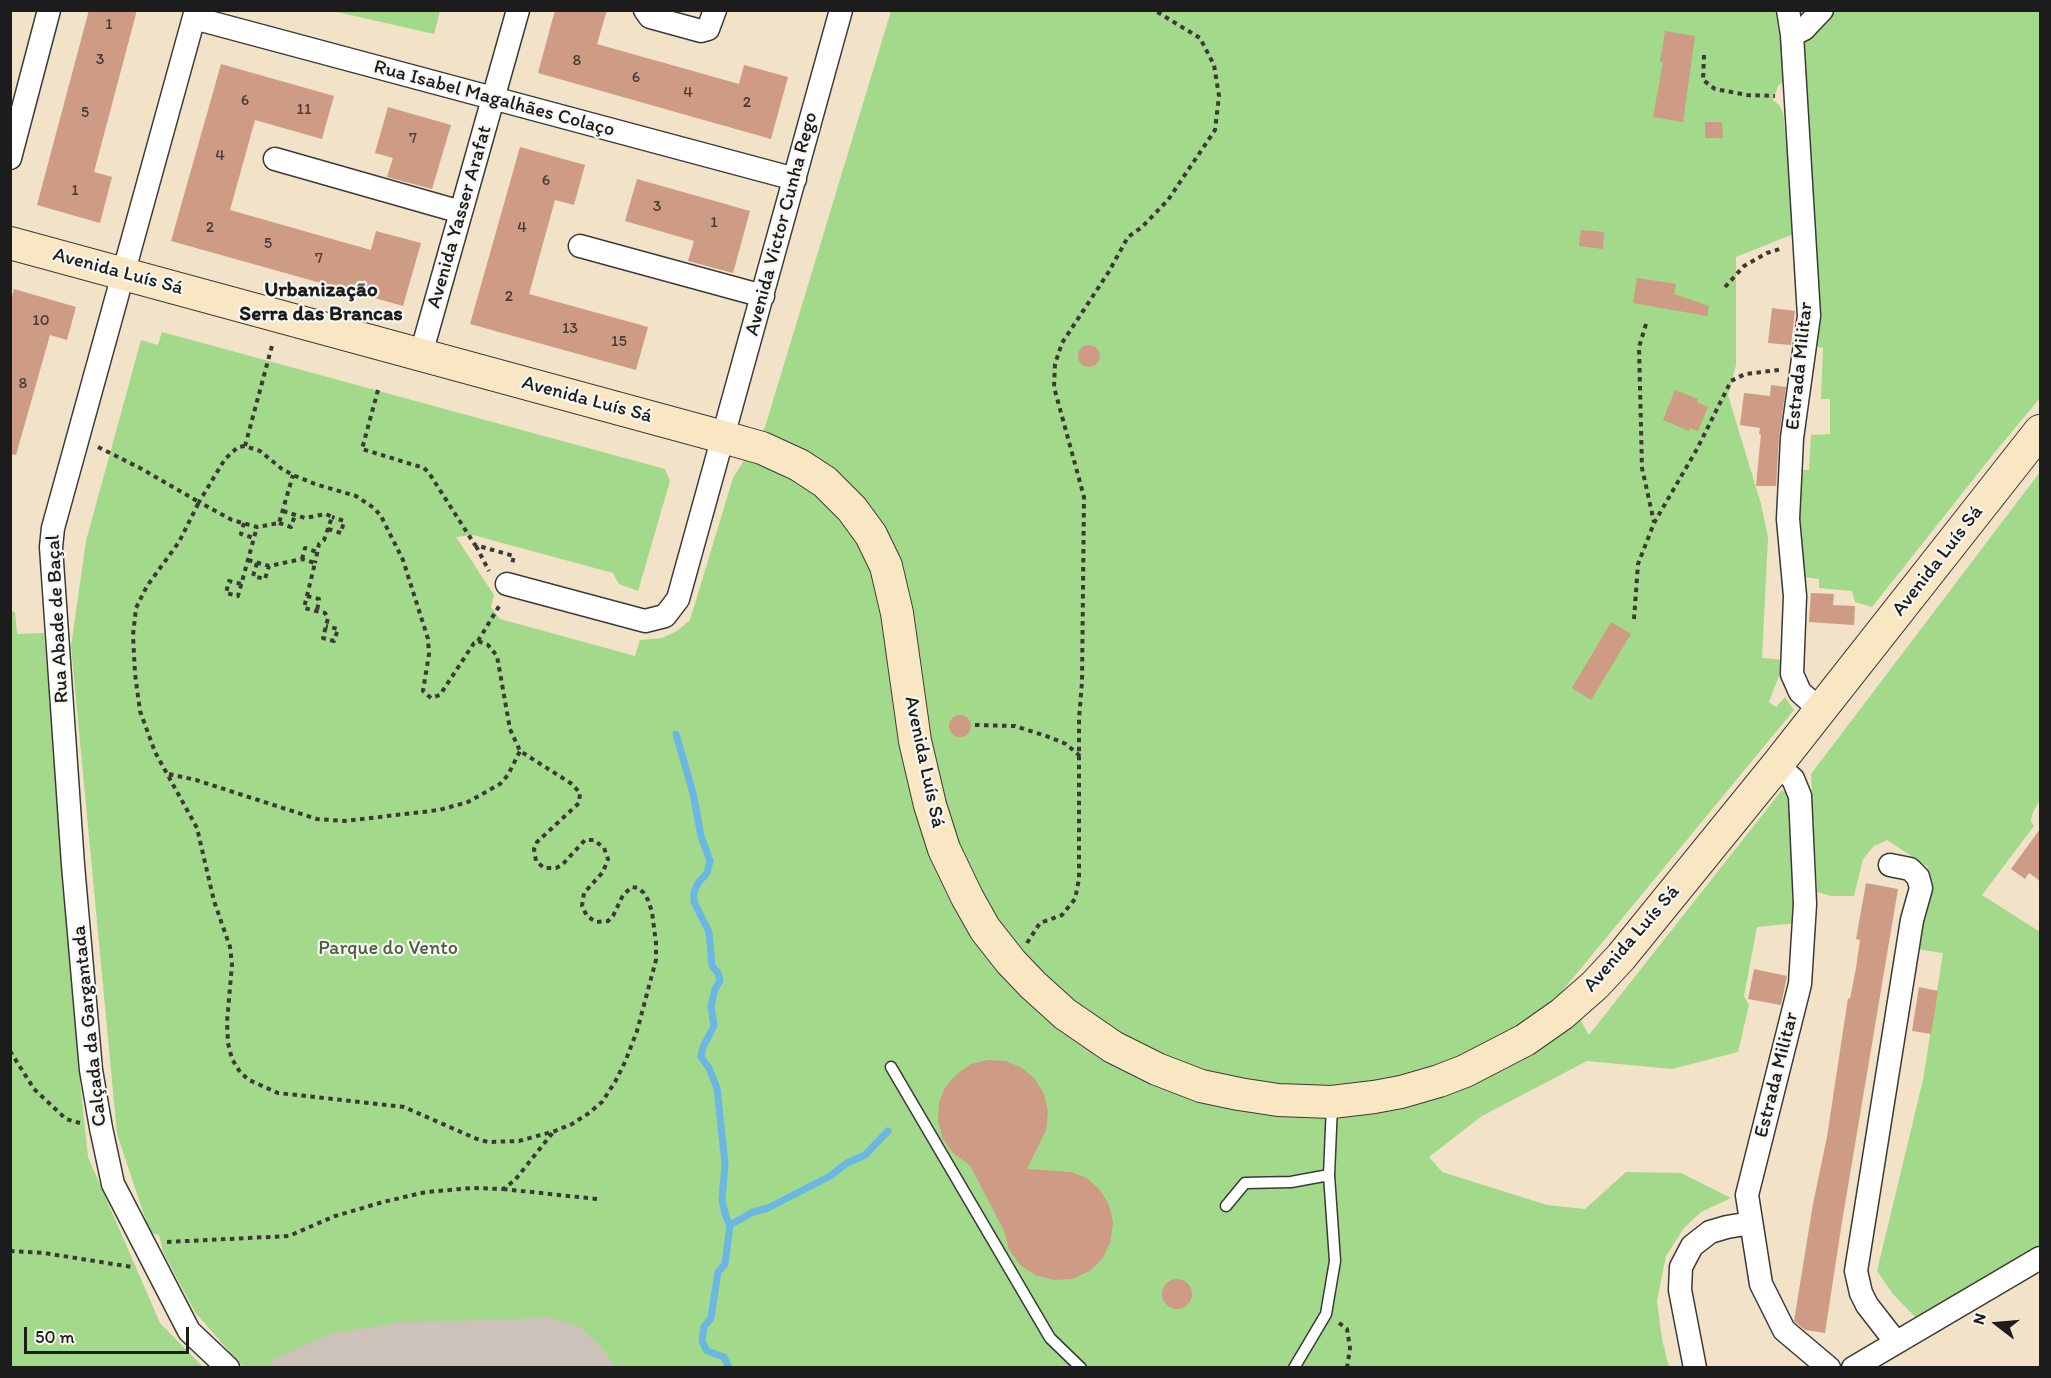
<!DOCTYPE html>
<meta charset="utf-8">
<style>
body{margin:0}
#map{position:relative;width:2051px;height:1378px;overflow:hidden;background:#f1e2c8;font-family:Itim,sans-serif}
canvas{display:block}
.frame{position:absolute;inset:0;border:12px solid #1c1c1c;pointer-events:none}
.north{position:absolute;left:1967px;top:1294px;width:60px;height:60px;-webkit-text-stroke:4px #f6f6f2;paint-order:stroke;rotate:286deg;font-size:16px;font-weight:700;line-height:24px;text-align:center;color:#1c1c1c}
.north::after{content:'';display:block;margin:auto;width:21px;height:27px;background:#1c1c1c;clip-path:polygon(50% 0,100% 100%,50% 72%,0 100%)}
.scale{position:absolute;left:24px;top:1327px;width:165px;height:27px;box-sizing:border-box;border:3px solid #1c1c1c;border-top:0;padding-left:8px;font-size:18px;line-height:21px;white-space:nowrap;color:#1c1c1c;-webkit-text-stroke:4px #f6f6f2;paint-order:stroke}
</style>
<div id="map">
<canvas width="2051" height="1378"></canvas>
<div class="frame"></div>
<div class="north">N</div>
<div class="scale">50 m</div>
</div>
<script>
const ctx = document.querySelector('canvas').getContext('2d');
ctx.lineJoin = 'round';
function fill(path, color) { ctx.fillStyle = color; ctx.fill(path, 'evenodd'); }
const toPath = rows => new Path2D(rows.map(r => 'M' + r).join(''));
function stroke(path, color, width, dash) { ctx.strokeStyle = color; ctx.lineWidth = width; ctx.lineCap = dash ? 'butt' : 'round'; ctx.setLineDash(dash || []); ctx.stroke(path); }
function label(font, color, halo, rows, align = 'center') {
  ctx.font = font + ' Itim,sans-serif'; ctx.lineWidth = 4.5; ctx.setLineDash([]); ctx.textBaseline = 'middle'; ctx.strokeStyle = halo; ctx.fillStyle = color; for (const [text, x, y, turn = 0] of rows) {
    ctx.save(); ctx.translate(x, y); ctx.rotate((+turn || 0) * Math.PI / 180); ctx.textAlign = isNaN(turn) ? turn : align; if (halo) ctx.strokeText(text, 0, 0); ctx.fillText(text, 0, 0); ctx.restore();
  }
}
fill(toPath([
 [562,1211,633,1367,243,1367,195,1312,288,1255]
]), '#ccc2b9');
fill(toPath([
 [333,11,440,11,434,34],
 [891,11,1775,11,1787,78,1778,86,1773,100,1779,105,1783,113,1796,233,1736,257,1736,365,1728,395,1761,504,1768,537,1762,658,1785,660,1769,702,1776,707,1785,697,1794,710,1563,990,1589,1035,1782,790,1792,797,1797,923,1757,927,1744,996,1749,1005,1738,1052,1672,1069,1587,1061,1482,1116,1429,1157,1442,1172,1547,1205,1585,1209,1626,1172,1681,1173,1731,1198,1701,1212,1684,1228,1666,1256,1657,1301,1662,1339,1669,1367,617,1368,601,1347,579,1326,550,1318,406,1322,332,1333,270,1361,275,1367,243,1367,195,1312,163,1252,159,1235,150,1233,117,1134,71,646,86,541,141,340,158,345,162,332,665,469,670,481,638,591,619,584,613,573,473,535,456,537,494,595,491,607,500,619,635,656,640,640,662,638,677,631,690,620,733,478,765,427],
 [1830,11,2040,11,2040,398,1995,452,1872,607,1855,602,1852,591,1819,588,1819,579,1805,577,1794,523,1797,470,1809,470,1811,435,1830,434,1830,399,1821,399,1823,348,1815,346,1802,42],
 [2040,472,2040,800,2033,812,2031,821,2034,826,1982,895,2040,932,2040,1246,1917,1319,1893,1294,1877,1271,1923,1080,1943,953,1916,949,1928,867,1887,840,1874,846,1863,859,1854,896,1831,896,1817,892,1811,774],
 [11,611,15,612,17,634,44,633,79,1071,88,1157,160,1323,203,1367,11,1368]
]), '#a2d98a');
stroke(toPath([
 [676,734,693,793,701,836,710,861,707,873,698,883,694,892,694,902,709,932,712,966,718,973,720,981,715,989,711,1006,714,1026,703,1047,701,1057,709,1068,717,1088,725,1164,722,1200,726,1217,730,1225,725,1264,718,1272,711,1318,704,1327,702,1341,707,1351,724,1357,729,1368],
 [730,1225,753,1212,768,1208,830,1176,847,1163,865,1155,888,1131]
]), '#6ab7e4', 7);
fill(toPath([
 [89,10,137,10,94,172,112,177,100,223,37,205],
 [555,10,607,10,597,44,739,84,744,65,788,77,771,139,538,73],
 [1665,31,1695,36,1683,122,1653,117,1663,62,1660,62],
 [221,64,334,96,322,139,255,120,230,210,371,250,376,231,421,243,403,306,171,241],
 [388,107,451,125,432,189,387,177,393,158,375,153],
 [1705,122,1722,122,1723,138,1705,138],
 [520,147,585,165,574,205,555,200,529,294,648,327,636,370,470,324],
 [637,179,750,211,733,273,688,261,694,241,625,221],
 [1581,230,1604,232,1603,249,1579,246],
 [1637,278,1676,284,1674,294,1709,306,1707,316,1633,303],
 [14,289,76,307,67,340,50,335,16,455,10,454,10,304],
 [1772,308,1795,311,1791,345,1768,343],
 '1078 356a11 11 0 1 1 22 0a11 11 0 1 1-22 0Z',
 [1771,385,1786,387,1779,437,1776,486,1756,486,1761,434,1759,434,1760,428,1740,425,1744,393,1770,396],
 [1675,390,1698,399,1697,402,1708,407,1698,431,1690,428,1689,431,1663,420],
 [1811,593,1834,594,1833,605,1855,606,1854,625,1809,622],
 [1611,622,1631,634,1591,700,1572,688],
 '949 726a11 11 0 1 1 22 0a11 11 0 1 1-22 0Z',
 [2040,829,2040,881,2029,873,2025,879,2011,869],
 [1866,883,1898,889,1842,1222,1825,1333,1805,1330,1794,1321,1813,1204,1827,1137,1848,998,1850,999,1856,968,1860,940,1856,939],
 [1754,969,1787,976,1781,1005,1748,999],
 [1919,987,1938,991,1931,1034,1912,1031],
 [988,1060,1006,1061,1022,1068,1035,1079,1044,1094,1048,1111,1046,1130,1027,1169,1071,1172,1087,1178,1100,1190,1109,1205,1113,1222,1111,1240,1103,1258,1090,1271,1072,1279,1054,1280,1035,1275,1020,1265,1009,1249,1004,1231,970,1165,954,1154,943,1139,938,1121,939,1103,945,1087,957,1074,971,1064],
 '1162 1294a15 15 0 1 1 30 0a15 15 0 1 1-30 0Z'
]), '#ce9b84');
const lane = toPath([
 [891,1067,1050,1338,1081,1368],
 [1226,1206,1245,1183,1291,1182,1329,1175],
 [1294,1368,1326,1314,1335,1261,1329,1175,1332,1105]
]);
const street = toPath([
 [196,10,53,528,51,547,73,865,91,1070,101,1128,113,1184,189,1331,228,1368],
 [645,10,650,17,701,31,708,29,715,10],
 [1788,10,1792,35,1809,316,1792,438,1788,519,1795,596,1792,674,1800,692,1820,710],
 [194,18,795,179],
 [1792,35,1804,29,1822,10],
 [10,158,49,10],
 [275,159,461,212],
 [580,246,763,296],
 [421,354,518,10],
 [507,584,645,621,665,616,678,599,841,10],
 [1777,765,1793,779,1800,796,1805,904,1800,984,1747,1195,1761,1284,1784,1330,1829,1368],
 [1890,865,1910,869,1918,877,1921,888,1912,920,1856,1271,1861,1293,1867,1305,1895,1341],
 [1695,1368,1680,1290,1681,1267,1692,1246,1710,1232,1727,1227,1751,1223],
 [1853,1368,2040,1258]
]);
const secondary = toPath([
 [10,243,723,437,762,448,799,465,825,482,852,509,871,535,886,566,897,613,915,741,930,805,944,849,967,897,985,929,1011,962,1033,985,1065,1014,1113,1047,1157,1069,1201,1086,1239,1094,1278,1100,1332,1102,1374,1097,1401,1092,1439,1081,1465,1071,1525,1040,1562,1014,1595,985,1621,957,1777,765,2040,431]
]);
stroke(lane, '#3c3a36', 13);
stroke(street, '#3c3a36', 25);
stroke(secondary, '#3c3a36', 34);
stroke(toPath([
 [1704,55,1703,80,1715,89,1747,95,1775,96],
 [1725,287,1744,266,1767,253,1783,248],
 [1646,324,1639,347,1642,468,1654,522],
 [378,390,362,449,424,468,429,473,475,545,514,556,512,564],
 [245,446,273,342],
 [98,447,140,468,199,502,179,542,147,586,136,608,133,635,135,674,140,711,155,752,197,828,214,901,230,947,232,964,227,1022,228,1043,232,1059,240,1072,249,1080,278,1093,404,1107,477,1139,488,1142,519,1141,555,1131,572,1124,589,1113,602,1102,615,1082,625,1062,637,1031,656,960,656,943,652,912,648,900,644,893,638,888,632,887,623,895,613,916,608,921,596,922,587,916,582,906,584,893,603,872,608,859,604,848,594,840,585,840,562,865,556,868,544,868,536,861,534,849,537,842,579,803,580,793,572,784,520,751,510,729,497,656,488,645,478,641,474,643,440,695,431,698,423,691,429,654,428,639,403,560,381,516,374,508,356,496,315,484,293,475,282,469,260,451,245,446,238,447,225,459,199,502,232,520,257,527,279,523,293,475],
 [283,511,305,518,326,514,332,517,324,540,319,544,315,563],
 [244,523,241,534,254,538],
 [279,523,291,527,295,515],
 [328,529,341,533,344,521,332,517],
 [476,546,489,571],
 [302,559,305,548,317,552],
 [248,560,269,566,302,559,315,563,304,608,325,613,328,618,323,638,334,641,338,629,326,626],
 [257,563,253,576,265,579,269,566],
 [241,584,229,581,226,593,238,596,257,527],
 [307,596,319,599,317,611],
 [1634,619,1638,564,1654,523,1697,449,1731,381,1745,374,1779,370],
 [478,641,501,603],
 [975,725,1015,726,1049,737,1066,744,1080,756],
 [169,774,196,780,317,819,345,821,439,810,468,802,500,784,508,775,520,751],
 [1027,943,1040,923,1062,915,1075,899,1079,879,1079,718,1082,682,1084,497,1054,387,1055,364,1062,343,1108,273,1128,237,1142,227,1168,200,1215,130,1219,96,1214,65,1200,38,1154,10],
 [10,1051,34,1089,66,1119,80,1123],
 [503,1189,597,1199],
 [167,1242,289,1236,335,1216,383,1202,426,1192,472,1188,503,1189,515,1180,554,1131],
 [10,1251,44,1253,132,1267],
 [1339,1323,1347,1329,1350,1348,1347,1368]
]), '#3c3a36', 4, [4.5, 4.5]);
stroke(lane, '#fff', 10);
stroke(street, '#fff', 22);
stroke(secondary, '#f9e7c3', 32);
label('16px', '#483c36', null, [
 ["1",109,25],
 ["3",100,60],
 ["8",577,61],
 ["6",636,78],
 ["4",688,93],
 ["6",245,101],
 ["2",747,103],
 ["11",304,110],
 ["5",85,113],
 ["7",413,139],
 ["4",220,156],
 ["6",546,181],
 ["1",75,191],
 ["3",657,207],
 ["1",714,223],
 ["2",210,228],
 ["4",522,228],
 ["5",268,244],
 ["7",319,259],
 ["2",509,297],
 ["10",41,321],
 ["13",570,329],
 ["15",619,342],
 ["8",23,384]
]);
label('20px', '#1c1c1c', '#f6f6f2', [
 ["Rua Isabel Magalhães Colaço",494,99,15],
 ["Avenida Yasser Arafat",460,217,-74],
 ["Avenida Victor Cunha Rego",782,224,-75],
 ["Avenida Luís Sá",118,272,15],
 ["Estrada Militar",1800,366,-84],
 ["Avenida Luís Sá",587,400,15],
 ["Avenida Luís Sá",1938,561,-52],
 ["Rua Abade de Baçal",58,619,-93],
 ["Avenida Luís Sá",924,762,78],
 ["Avenida Luís Sá",1632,939,-49],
 ["Calçada da Gargantada",90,1026,-96],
 ["Estrada Militar",1777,1075,-76]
]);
label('20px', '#4b5e42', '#f6f6f2', [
 ["Parque do Vento",388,949]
]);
label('bold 21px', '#1c1c1c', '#f6f6f2', [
 ["Urbanização",321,291],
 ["Serra das Brancas",321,315]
]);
</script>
